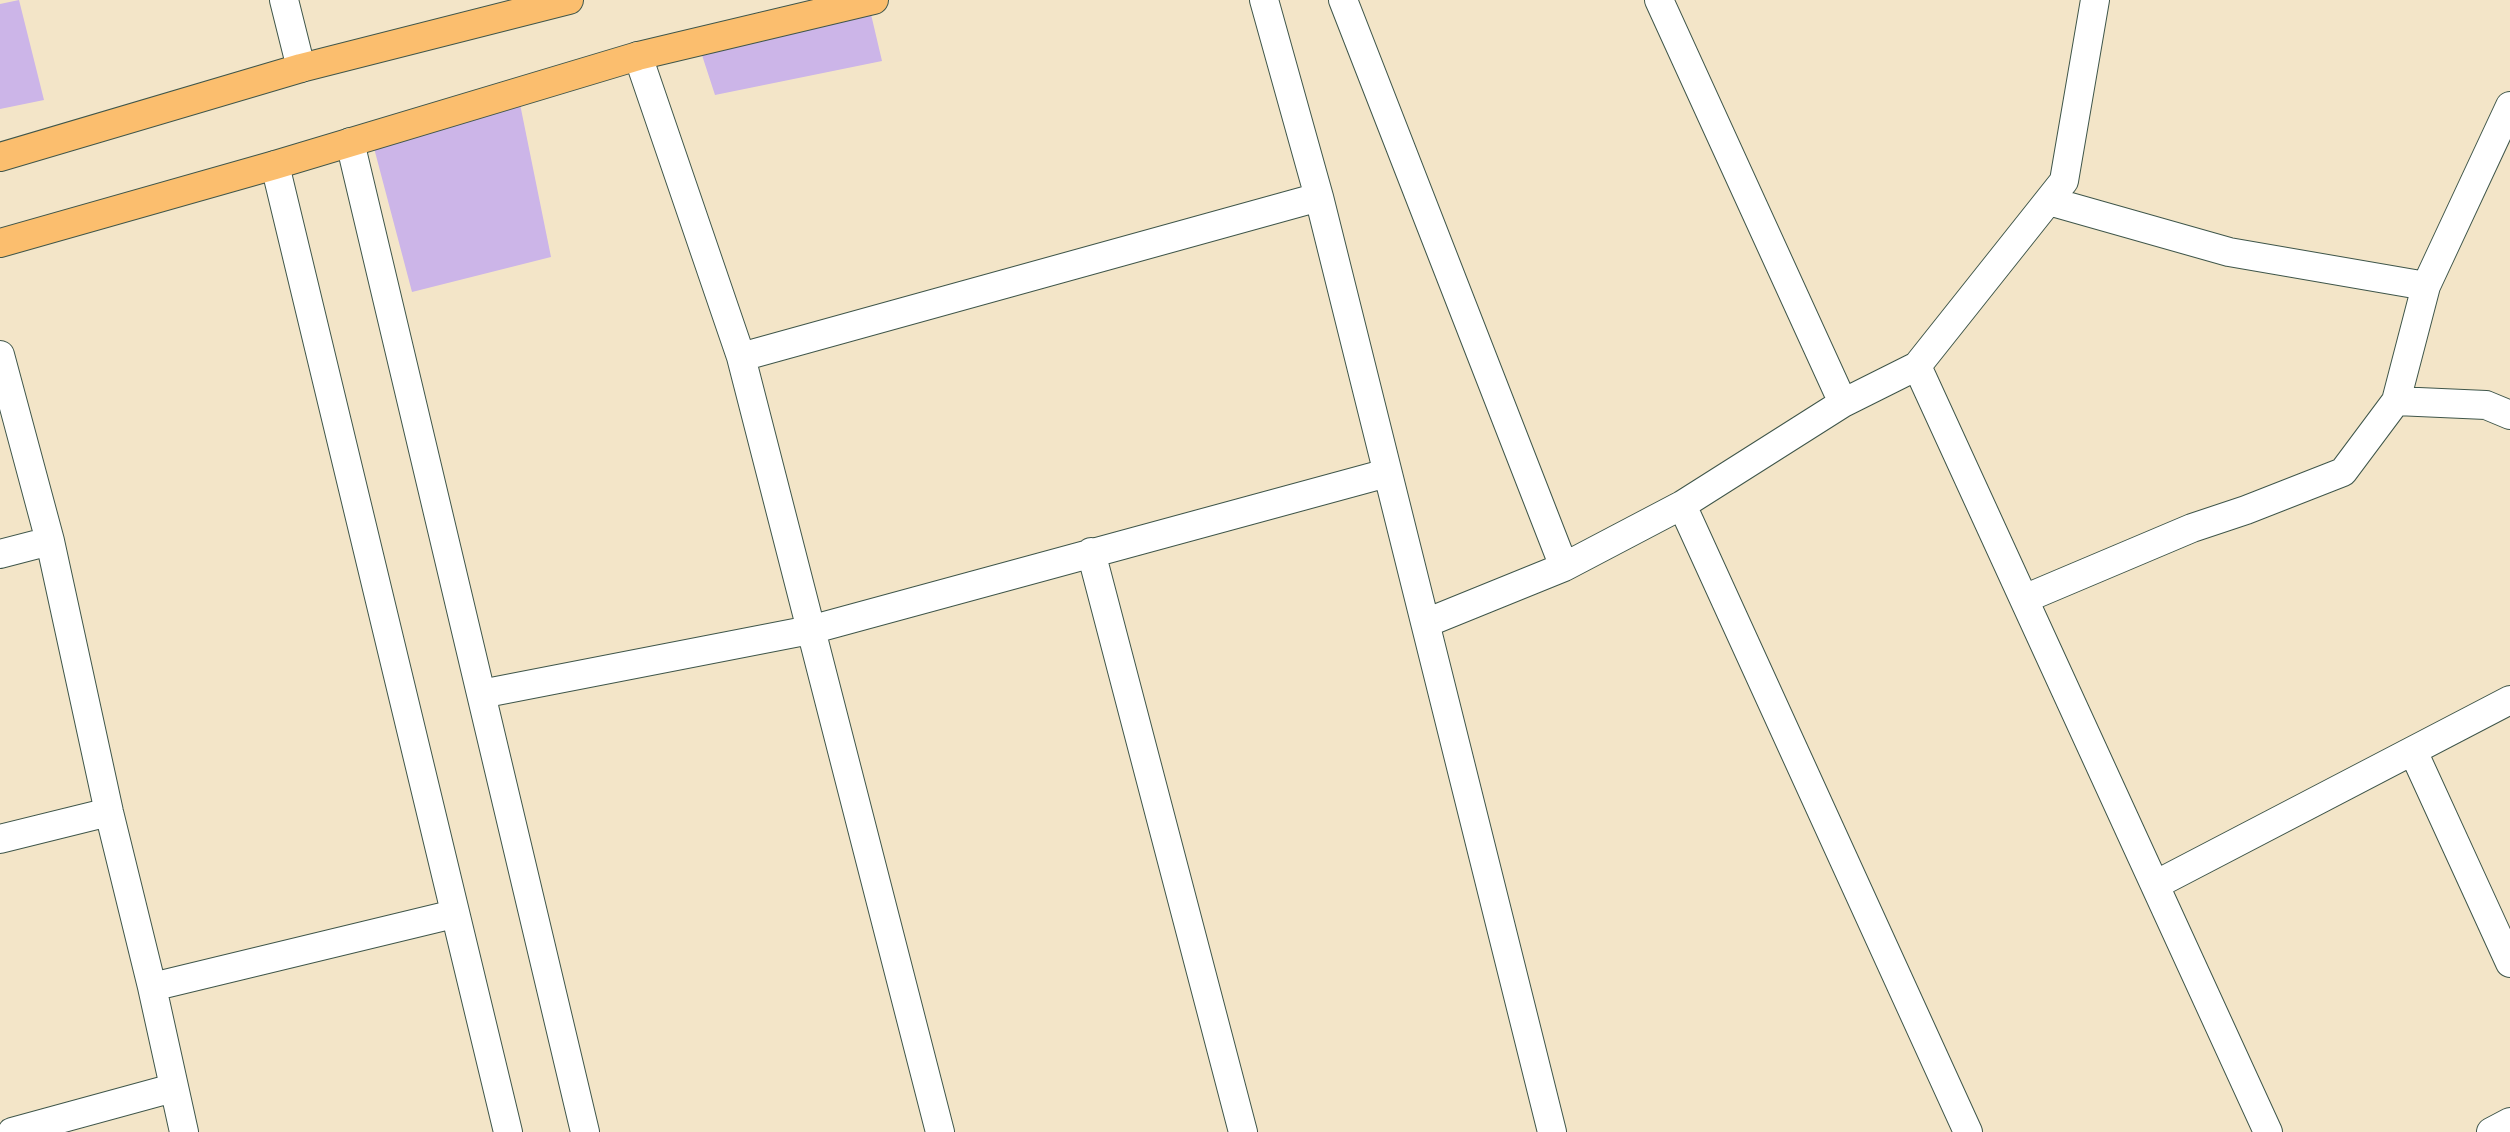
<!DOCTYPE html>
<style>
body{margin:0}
canvas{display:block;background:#f3e5c8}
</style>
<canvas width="2510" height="1132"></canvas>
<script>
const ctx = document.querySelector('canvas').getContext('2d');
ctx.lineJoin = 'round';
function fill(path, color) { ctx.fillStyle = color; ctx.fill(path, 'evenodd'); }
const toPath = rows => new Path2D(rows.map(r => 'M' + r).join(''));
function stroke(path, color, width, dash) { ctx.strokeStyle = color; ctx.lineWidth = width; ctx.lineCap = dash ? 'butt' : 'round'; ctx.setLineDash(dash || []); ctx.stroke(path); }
fill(toPath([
 [19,0,44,100,0,109,0,4],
 [870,10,882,61,715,95,700,49],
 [520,104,551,257,412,292,374,148]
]), '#ccb5e8');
const minor = toPath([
 [284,0,301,68],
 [1264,0,1319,197,1552,1132],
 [1343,0,1564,567],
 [1659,0,1843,403],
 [638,56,741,357,940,1132],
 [350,142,585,1132],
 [275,165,508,1132],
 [2049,201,2229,252,2426,286],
 [0,355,50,541,109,812,152,987,184,1132],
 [741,357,1319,197],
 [1917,366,2268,1132],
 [2396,401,2486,405,2510,415],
 [1682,505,1968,1132],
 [1091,552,1243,1132],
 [0,554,50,541],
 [2024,599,2192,528,2246,510,2343,472,2396,401,2426,286,2510,106],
 [1426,623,1564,567,1682,505,1843,403,1917,366,2064,181,2095,0],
 [481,694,810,630,1387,473],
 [2413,751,2510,963],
 [0,839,109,812],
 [2155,885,2510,700],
 [152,987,454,914],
 [12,1132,173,1088],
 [2491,1132,2510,1122]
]);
const major = toPath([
 [0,157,301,68,569,0],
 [0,243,275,165,638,56,874,0]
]);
stroke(minor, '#3f564a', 30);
stroke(major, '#3f564a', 30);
stroke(minor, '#fff', 28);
stroke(major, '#fbbe6e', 28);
</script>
